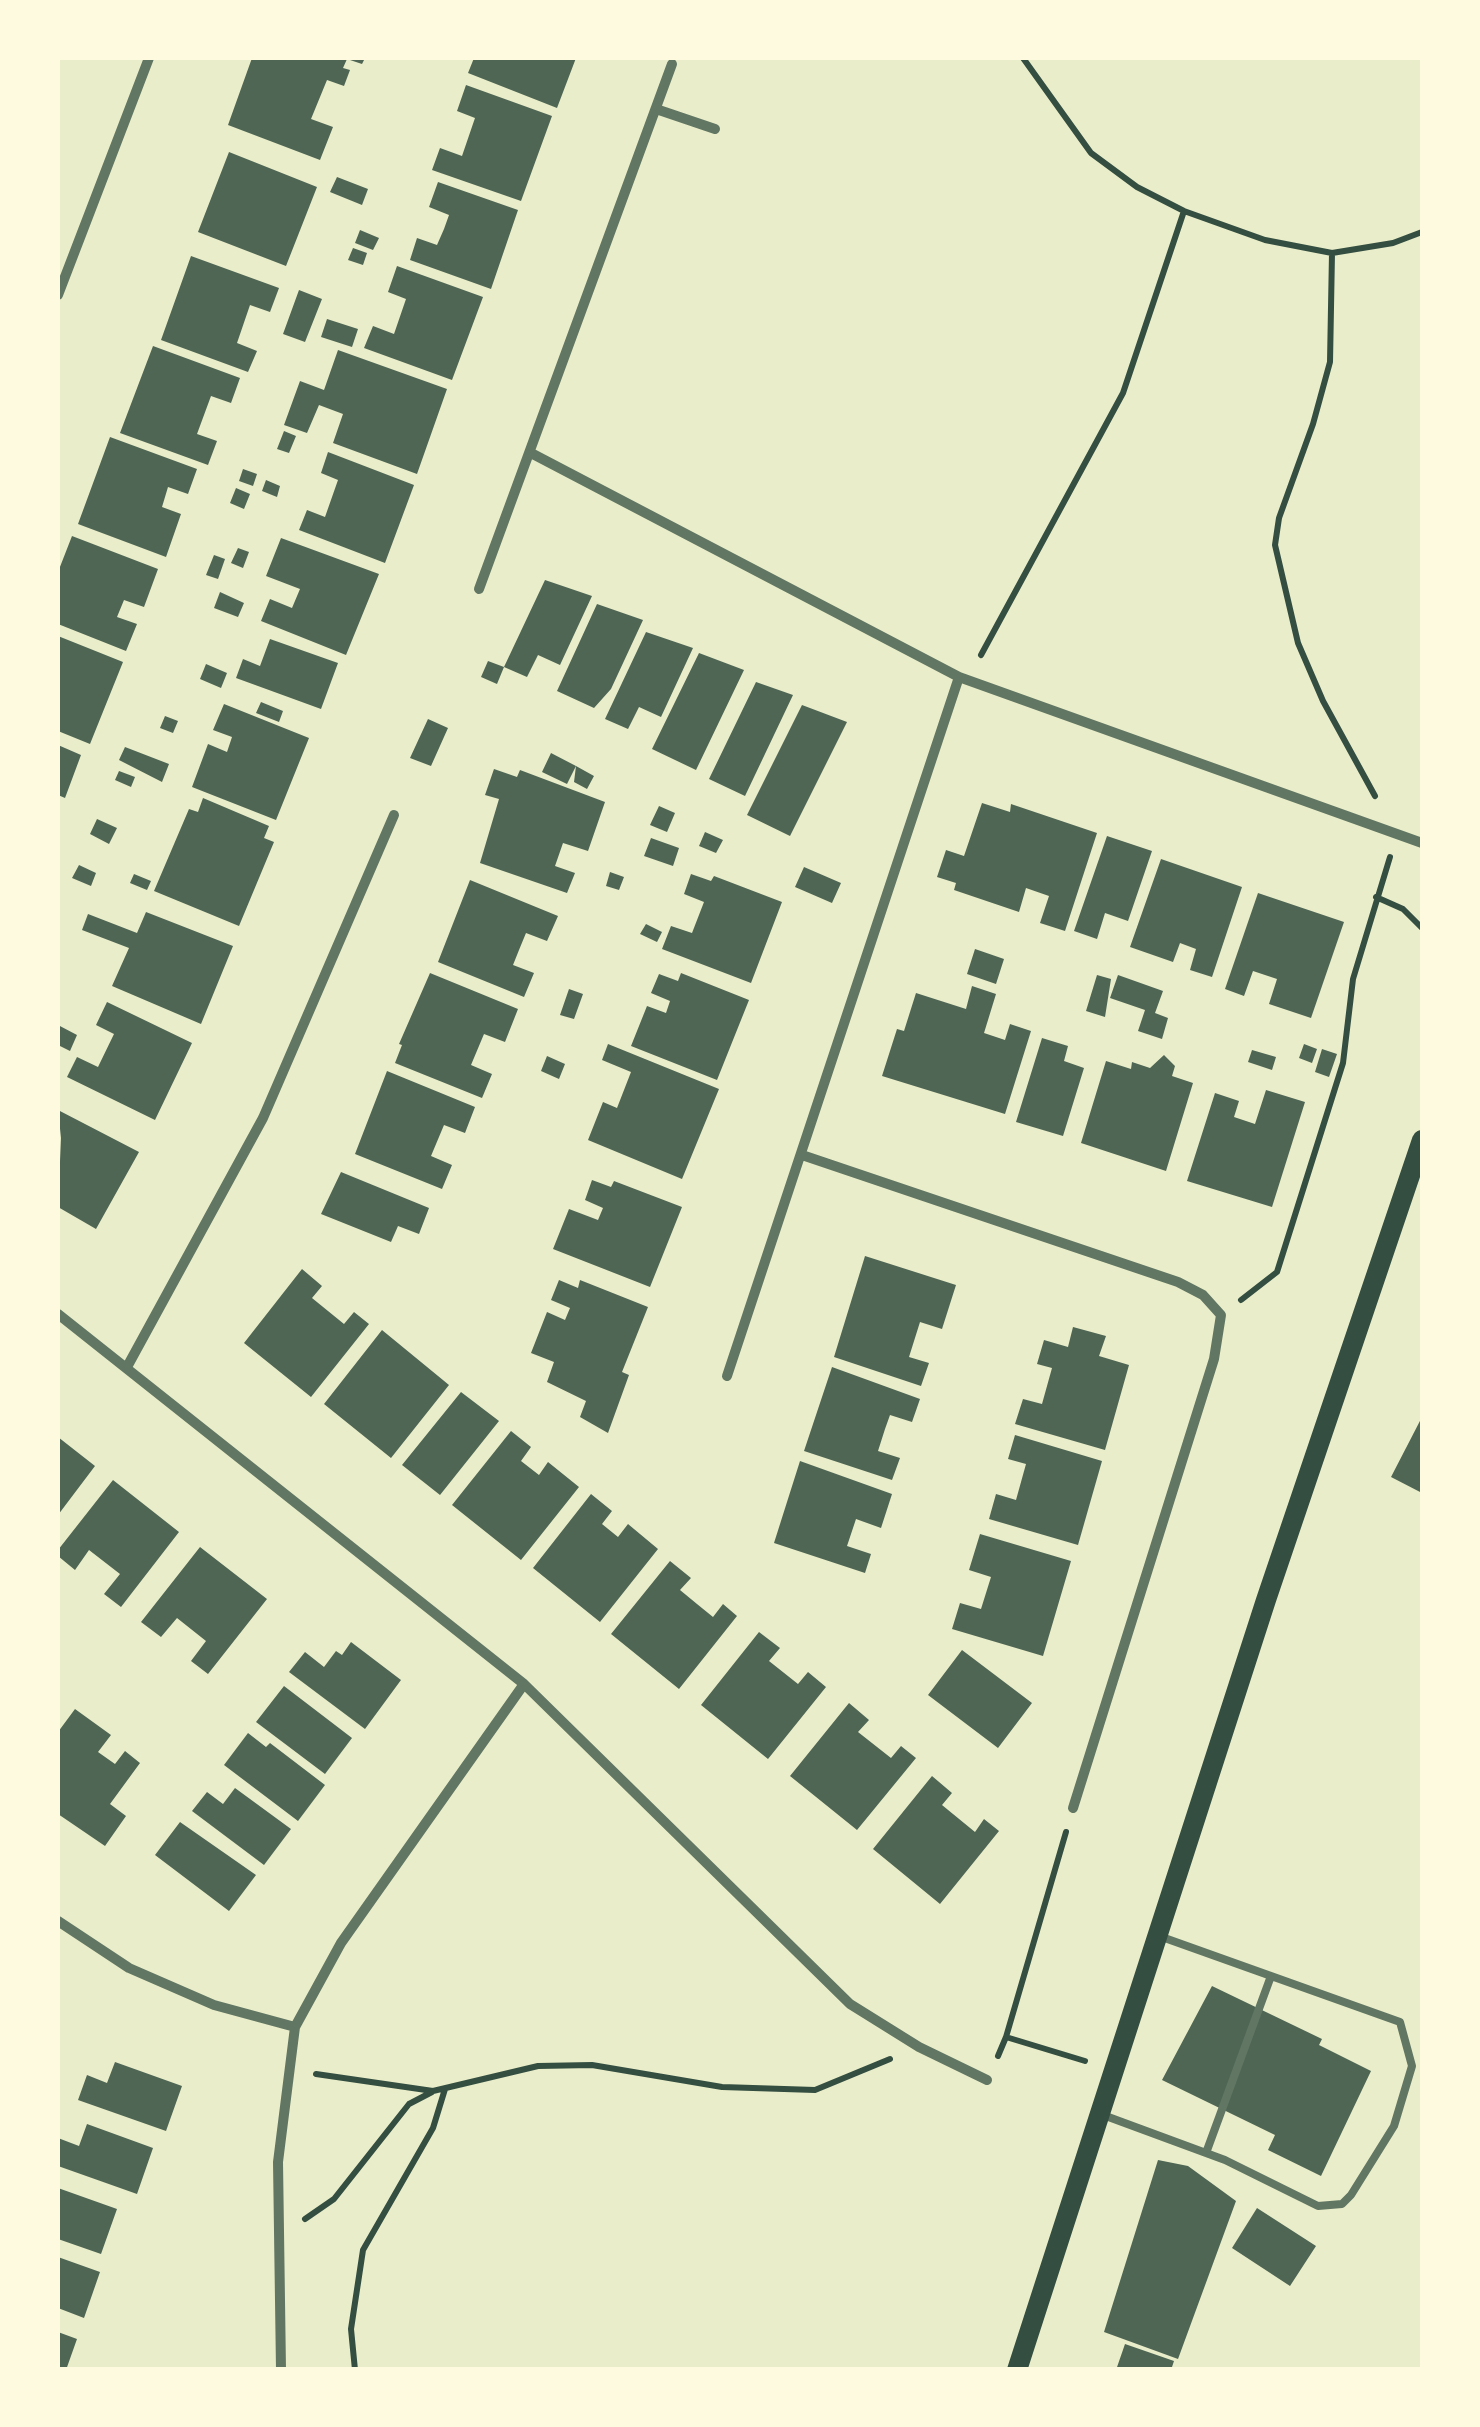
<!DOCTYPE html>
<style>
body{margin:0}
#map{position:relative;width:1480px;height:2427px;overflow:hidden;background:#e9edc9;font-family:Figtree,sans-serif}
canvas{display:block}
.frame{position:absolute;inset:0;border:60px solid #fefae0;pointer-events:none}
</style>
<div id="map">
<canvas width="1480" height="2427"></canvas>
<div class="frame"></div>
</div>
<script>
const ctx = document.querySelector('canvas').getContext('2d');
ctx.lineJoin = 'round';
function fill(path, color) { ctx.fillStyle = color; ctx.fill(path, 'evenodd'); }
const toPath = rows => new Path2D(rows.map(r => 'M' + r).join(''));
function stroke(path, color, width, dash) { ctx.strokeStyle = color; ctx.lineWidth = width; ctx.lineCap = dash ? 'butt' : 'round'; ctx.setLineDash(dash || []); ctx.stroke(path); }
fill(toPath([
 [252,58,365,58,362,64,347,59,343,68,350,70,344,86,327,80,311,119,333,127,320,160,228,125],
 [474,58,576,58,557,108,468,73],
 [466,85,552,116,521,201,432,170,440,148,462,156,475,118,457,111],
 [229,152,317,187,286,266,198,232],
 [337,177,368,189,362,205,330,192],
 [438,182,518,210,491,289,410,260,417,238,437,245,444,229,449,215,429,207],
 [360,230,379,238,373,250,355,243],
 [353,248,367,253,363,265,348,260],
 [191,256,279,288,270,312,250,305,237,343,257,351,248,372,161,340],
 [397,266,483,297,452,380,364,348,373,326,394,334,406,299,388,292],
 [299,290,322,299,305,342,283,334],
 [327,319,358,329,352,347,321,337],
 [153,346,240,378,231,403,211,396,197,434,217,441,208,465,120,433],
 [338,350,447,389,417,474,333,443,343,414,319,405,307,433,284,425,300,381,324,390],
 [284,431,296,436,289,453,277,449],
 [110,437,197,469,188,494,168,487,162,507,181,514,166,557,78,524],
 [328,452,414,485,385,563,299,530,307,510,325,517,338,480,321,473],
 [243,469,257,474,253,486,239,481],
 [266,480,280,486,277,497,262,491],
 [236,488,250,494,244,509,230,503],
 [72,536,158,569,144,607,124,600,117,617,137,624,126,651,58,624,58,572],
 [281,538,379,574,346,655,261,621,270,599,292,608,300,589,266,576],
 [238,548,249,552,243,568,231,563],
 [214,555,225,559,218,579,206,575],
 [545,580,592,596,560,665,538,655,527,677,504,667],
 [220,592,244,603,238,617,214,608],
 [597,604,643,620,611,689,594,708,557,691],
 [646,632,693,648,661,717,639,707,628,729,605,719],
 [58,636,123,662,90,744,58,731],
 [270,639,338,663,321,709,236,678,243,659,260,666],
 [699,653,744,670,696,770,652,749],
 [488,661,504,667,497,684,481,677],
 [206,664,227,673,221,688,200,679],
 [756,682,793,695,745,796,709,779],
 [261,702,283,711,279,722,256,713],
 [224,704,309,738,276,820,192,787,208,744,227,752,232,737,213,730],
 [802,705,847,722,790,836,747,815],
 [165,716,178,721,173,733,160,728],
 [428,719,448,728,431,766,410,758],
 [58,745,81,755,65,798,58,795],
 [125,747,169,764,162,782,119,760],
 [551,753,576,766,594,776,587,789,574,782,576,766,567,784,542,772],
 [494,769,517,777,520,770,605,802,588,851,563,843,555,866,575,873,567,893,480,863,499,799,485,795],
 [119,771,135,777,131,787,115,780],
 [203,798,269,826,264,838,274,842,239,926,154,891,189,809,198,812],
 [982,803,1010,812,1011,804,1097,833,1065,931,1040,923,1049,896,1026,888,1019,912,954,890,956,883,937,877,946,850,964,856],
 [659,806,675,813,667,832,650,825],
 [97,819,117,828,109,844,90,834],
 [705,832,723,840,716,853,699,846],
 [1107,836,1152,851,1128,921,1105,913,1097,939,1074,931],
 [651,838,679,848,673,866,644,856],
 [1161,859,1242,887,1212,977,1190,970,1196,949,1180,943,1173,962,1130,947],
 [79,865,96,873,91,886,72,878],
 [804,867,841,883,832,903,795,887],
 [610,872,624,877,619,890,606,886],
 [134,874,151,881,147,890,130,883],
 [691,874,711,881,714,876,782,902,751,983,662,949,671,926,692,933,704,902,684,894],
 [470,880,558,916,547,941,526,933,519,950,513,965,534,973,524,997,438,962],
 [1258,893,1344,922,1311,1018,1269,1004,1277,979,1253,971,1244,996,1225,989],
 [146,912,233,946,201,1024,112,986,129,948,82,930,88,914,137,933],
 [646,924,662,932,657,942,640,934],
 [975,949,1004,959,996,984,967,974],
 [430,973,518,1009,505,1042,484,1034,471,1065,492,1074,482,1098,395,1063,402,1045,399,1044],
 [681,973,749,1000,717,1080,631,1046,647,1006,666,1013,670,1001,651,993,659,974,678,981],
 [1097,975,1111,979,1105,1017,1086,1011],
 [1118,975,1163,991,1155,1013,1168,1018,1162,1039,1138,1031,1145,1010,1110,998],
 [972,986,996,994,984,1033,1005,1040,1010,1024,1031,1031,1005,1114,882,1076,897,1029,904,1031,916,993,966,1009],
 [569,989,583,994,574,1019,560,1015],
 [107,1002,192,1043,155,1120,67,1077,77,1057,98,1067,114,1034,96,1025],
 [58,1025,77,1035,70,1051,58,1045],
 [1042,1038,1068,1046,1064,1061,1084,1068,1063,1136,1016,1122],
 [608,1044,719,1089,682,1179,588,1140,603,1102,617,1108,631,1072,602,1060],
 [1304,1044,1317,1049,1312,1063,1299,1058],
 [1322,1049,1337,1054,1329,1077,1315,1072],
 [1252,1050,1276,1057,1272,1070,1248,1062],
 [1164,1055,1175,1066,1172,1076,1193,1083,1166,1171,1081,1143,1106,1061,1131,1069,1132,1062,1150,1068],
 [547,1056,565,1064,559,1079,541,1071],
 [387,1071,475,1107,465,1133,444,1125,431,1156,452,1165,442,1189,355,1154],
 [1266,1090,1305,1102,1272,1207,1187,1181,1215,1093,1239,1101,1234,1117,1255,1124],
 [58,1110,139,1152,96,1229,58,1207,61,1138],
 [341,1172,429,1208,419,1234,398,1226,391,1242,321,1214],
 [592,1180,611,1187,614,1181,682,1207,650,1287,553,1249,569,1209,598,1220,603,1208,585,1200],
 [865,1256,956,1285,942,1329,920,1322,909,1357,929,1363,921,1386,834,1357],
 [302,1269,322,1286,312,1298,344,1324,354,1312,369,1324,311,1397,244,1343],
 [559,1280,578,1288,580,1280,648,1307,622,1372,629,1375,608,1433,580,1417,586,1401,547,1382,554,1362,531,1353,547,1312,565,1320,570,1308,551,1300],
 [1073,1327,1106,1336,1099,1356,1129,1365,1105,1450,1015,1424,1023,1399,1042,1404,1052,1368,1037,1364,1044,1340,1068,1347],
 [382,1330,449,1385,391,1458,324,1404],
 [832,1367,920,1399,912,1422,890,1415,885,1429,878,1451,900,1458,892,1480,804,1451],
 [461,1392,499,1421,440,1495,402,1465],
 [1422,1417,1422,1493,1391,1477],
 [511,1431,531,1447,521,1461,539,1475,548,1462,579,1487,521,1560,452,1505],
 [1015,1435,1102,1461,1078,1545,989,1519,996,1494,1016,1500,1026,1464,1008,1459],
 [58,1437,95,1466,58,1515],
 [800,1461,892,1494,881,1528,856,1519,847,1546,871,1554,865,1573,774,1543],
 [113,1480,179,1532,121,1607,104,1594,120,1574,89,1550,75,1570,58,1556,58,1550],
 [591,1494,612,1511,602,1524,618,1537,628,1524,658,1549,600,1622,533,1568],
 [980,1534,1071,1561,1043,1656,952,1629,960,1603,981,1609,991,1577,969,1570],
 [200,1547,267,1599,208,1674,191,1661,206,1641,177,1618,161,1637,141,1622],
 [670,1561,691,1578,680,1590,697,1604,713,1617,723,1604,737,1616,679,1689,611,1634],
 [759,1632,780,1648,769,1661,798,1684,808,1672,826,1687,768,1759,701,1705],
 [351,1642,401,1680,365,1729,289,1672,305,1652,324,1667,336,1651,342,1655],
 [962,1650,1032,1703,998,1748,928,1695],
 [284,1686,352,1738,325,1774,256,1722],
 [849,1703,869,1720,858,1732,891,1758,901,1746,916,1758,857,1830,790,1776],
 [75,1709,111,1735,98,1752,115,1764,125,1751,140,1763,110,1804,126,1816,105,1846,58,1814,58,1732],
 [248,1733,266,1747,270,1743,325,1785,298,1821,224,1765],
 [932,1776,952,1793,942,1805,975,1832,984,1819,999,1831,940,1904,873,1849],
 [235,1788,291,1829,264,1865,192,1811,207,1792,223,1804],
 [180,1822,256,1875,229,1911,155,1855],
 [1212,1986,1322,2039,1319,2045,1371,2071,1321,2176,1268,2150,1275,2135,1162,2080],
 [115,2062,182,2086,166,2131,78,2100,87,2075,107,2083],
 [87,2124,153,2148,137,2194,58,2166,58,2138,79,2146],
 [1158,2160,1188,2166,1236,2201,1178,2359,1104,2332],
 [58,2188,117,2209,101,2254,58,2239],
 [1257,2208,1316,2246,1290,2286,1232,2248],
 [58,2257,100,2272,84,2318,58,2308],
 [58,2332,77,2339,66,2370,58,2370],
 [1125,2344,1174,2361,1171,2370,1116,2370]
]), '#4f6655');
stroke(toPath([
 [1023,58,1091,153,1137,187,1184,211,1265,240,1332,253,1393,243,1422,232],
 [1332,253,1330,362,1313,424,1279,518,1275,545,1298,643,1323,701,1375,796],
 [981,655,1123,393,1184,211],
 [1376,897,1403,909,1422,928],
 [1241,1300,1277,1272,1343,1063,1353,979,1390,857],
 [1006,2037,1066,1832],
 [998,2056,1006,2037,1085,2061],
 [316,2074,433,2091,538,2066,592,2065,722,2087,815,2090,890,2059],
 [305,2219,334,2199,409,2104,432,2092],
 [355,2370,351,2329,363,2250,433,2128,445,2089]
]), '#344e41', 6);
stroke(toPath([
 [1103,2115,1225,2160,1318,2206,1342,2204,1351,2195,1394,2126,1412,2066,1400,2022,1159,1936],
 [1206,2153,1271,1976]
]), '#617663', 8);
stroke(toPath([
 [656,109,715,129],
 [58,295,149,58],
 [531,453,959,677,1422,843],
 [479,589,672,64],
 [802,1155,1178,1282,1203,1295,1221,1315,1214,1359,1073,1808],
 [58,1314,524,1684,850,2004,919,2047,987,2080],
 [127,1367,263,1118,394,815],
 [727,1376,959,677],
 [58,1921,129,1968,214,2005,295,2027],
 [281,2370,278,2162,295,2027,341,1943,524,1684]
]), '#617663', 10);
stroke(toPath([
 [1017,2370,1266,1600,1422,1140]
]), '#344e41', 20);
</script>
